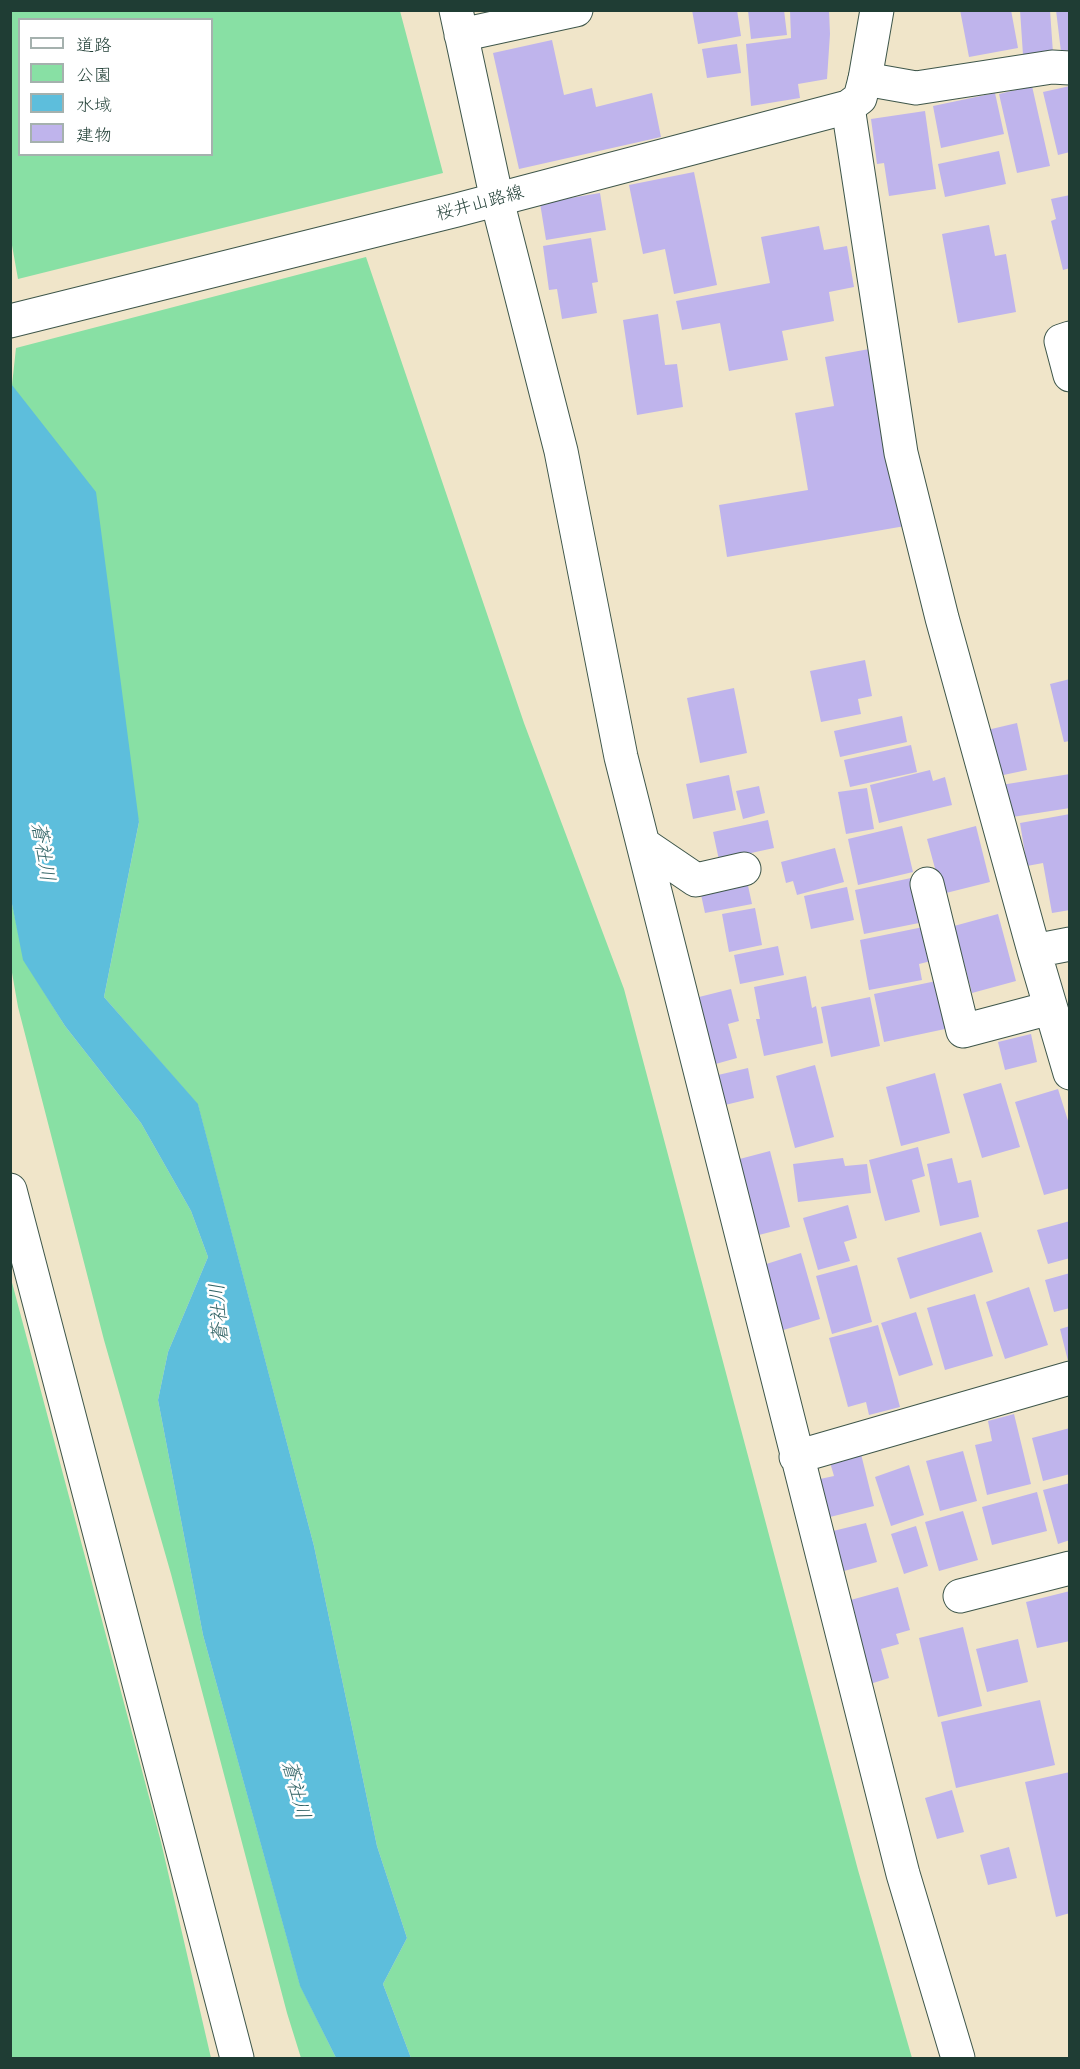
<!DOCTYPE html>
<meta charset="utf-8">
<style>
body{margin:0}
#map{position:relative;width:1080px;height:2069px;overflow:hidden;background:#f0e5c9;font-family:Pangolin,"Klee One",sans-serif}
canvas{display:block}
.frame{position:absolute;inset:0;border:12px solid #1f3d34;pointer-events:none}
.legend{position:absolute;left:18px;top:18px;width:195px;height:138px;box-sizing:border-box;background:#fff;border:2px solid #a5b1ae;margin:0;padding:8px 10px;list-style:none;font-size:18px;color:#1f3d34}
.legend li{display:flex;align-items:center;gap:12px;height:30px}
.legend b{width:30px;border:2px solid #a5b1ae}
</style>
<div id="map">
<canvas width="1080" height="2069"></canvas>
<div class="frame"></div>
<ul class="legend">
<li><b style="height:8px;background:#fff"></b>道路</li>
<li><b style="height:16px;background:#88e0a4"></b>公園</li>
<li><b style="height:16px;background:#5dbedc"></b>水域</li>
<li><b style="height:16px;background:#bfb4ec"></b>建物</li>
</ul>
</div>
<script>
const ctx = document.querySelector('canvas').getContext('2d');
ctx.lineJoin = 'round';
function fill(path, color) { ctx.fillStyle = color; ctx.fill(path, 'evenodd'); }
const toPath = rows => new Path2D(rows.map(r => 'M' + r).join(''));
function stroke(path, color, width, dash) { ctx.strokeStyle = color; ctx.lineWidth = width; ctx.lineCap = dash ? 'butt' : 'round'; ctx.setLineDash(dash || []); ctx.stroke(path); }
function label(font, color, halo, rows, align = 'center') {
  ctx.font = font + ' Pangolin,"Klee One",sans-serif'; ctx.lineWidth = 5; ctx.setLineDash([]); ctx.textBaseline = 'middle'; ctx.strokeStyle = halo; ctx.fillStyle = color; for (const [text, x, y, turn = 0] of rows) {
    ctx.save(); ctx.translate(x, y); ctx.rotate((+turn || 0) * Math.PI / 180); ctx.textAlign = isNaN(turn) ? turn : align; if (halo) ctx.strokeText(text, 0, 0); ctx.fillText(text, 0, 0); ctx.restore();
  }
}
fill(toPath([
 [10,11,400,11,443,173,18,279,10,234],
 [20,20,212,20,212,154,20,154],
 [366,257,524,723,624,989,858,1870,912,2058,411,2058,383,1984,407,1938,377,1846,314,1546,198,1105,104,997,139,822,12,385,16,348],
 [10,894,24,960,65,1026,141,1123,191,1211,208,1257,168,1352,158,1400,203,1635,300,1985,336,2058,301,2058,287,2013,171,1574,104,1340,18,1007,11,967],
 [10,1275,161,1842,211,2058,11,2058]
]), '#88e0a4');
fill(toPath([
 [11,366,12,385,96,492,139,822,104,997,198,1104,314,1546,377,1846,407,1938,383,1984,411,2058,336,2058,300,1986,203,1635,158,1400,168,1352,208,1257,191,1211,141,1123,65,1026,23,960,10,894]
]), '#5dbedc');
fill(toPath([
 [692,10,737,10,741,36,698,44],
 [748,10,784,10,787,35,751,39],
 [790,10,829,10,830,34,827,79,798,84,800,98,751,106,746,44,791,38],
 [960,10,1011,10,1018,48,969,57],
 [1020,10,1050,10,1053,53,1023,55],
 [1056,10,1070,10,1070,50,1061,52],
 [552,40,564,95,592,88,596,107,652,93,661,137,519,169,493,53],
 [737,44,741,73,707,78,702,49],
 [1032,86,1050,166,1017,173,999,94],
 [1070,86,1070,152,1058,155,1043,92],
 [995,93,1004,134,941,148,933,106],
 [925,111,936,189,889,196,884,163,877,164,871,119],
 [999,151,1006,184,945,197,938,164],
 [694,172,717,285,674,294,665,249,643,254,629,185],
 [600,193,606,230,546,240,540,203],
 [1070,195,1070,268,1063,270,1051,221,1056,219,1051,199],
 [989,225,995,256,1006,254,1016,312,958,323,942,234],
 [819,226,824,250,847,246,854,287,829,292,834,321,782,331,788,360,729,371,720,323,682,330,676,301,770,283,761,237],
 [591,238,598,282,592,283,597,313,562,319,557,289,549,290,543,246],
 [658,314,665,365,677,364,683,407,637,415,623,320],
 [875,348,905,526,727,557,719,505,808,490,795,413,834,406,825,357],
 [865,660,872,696,858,699,861,714,821,722,810,671],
 [1070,679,1070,741,1064,742,1050,684],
 [734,688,747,753,700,763,687,698],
 [902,716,907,742,840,757,834,731],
 [1017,723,1027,770,994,777,983,731],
 [911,745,917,772,850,787,844,760],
 [930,770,933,781,945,777,952,805,879,823,870,785],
 [1070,774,1070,808,1006,818,1001,785],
 [729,775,736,810,693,819,686,784],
 [759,786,765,813,743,819,736,791],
 [867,788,874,829,846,834,838,792],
 [1070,814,1070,910,1052,913,1043,863,1027,866,1020,823],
 [768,820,774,848,719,860,713,832],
 [902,826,913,872,858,885,848,839],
 [976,826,990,882,942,894,927,839],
 [835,848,844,882,797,895,793,881,786,883,781,862],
 [911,878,919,923,864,934,855,890],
 [747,881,752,904,705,913,700,890],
 [847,887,854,920,811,929,804,896],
 [755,908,762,945,729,952,722,914],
 [998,914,1016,981,972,993,954,926],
 [928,926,935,960,919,964,922,980,869,990,860,940],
 [778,946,784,975,740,984,734,955],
 [806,976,812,1008,816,1006,823,1043,764,1056,756,1019,760,1019,754,987],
 [941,980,940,1005,945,1029,884,1042,874,994],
 [731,989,739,1021,728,1024,737,1058,712,1065,695,998],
 [870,997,880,1046,831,1057,821,1007],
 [1031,1034,1037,1062,1005,1070,998,1042],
 [815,1065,834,1137,795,1148,776,1076],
 [748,1068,754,1098,725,1105,718,1075],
 [935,1073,950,1133,901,1146,886,1087],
 [1001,1083,1020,1147,982,1158,963,1094],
 [1058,1089,1070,1127,1070,1188,1044,1195,1015,1102],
 [918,1147,925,1176,912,1180,920,1212,885,1221,869,1160],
 [770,1151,790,1227,751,1237,732,1161],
 [843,1158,845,1166,867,1164,871,1193,798,1202,793,1164],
 [952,1158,958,1183,971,1180,979,1217,940,1226,927,1164],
 [848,1205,857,1238,844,1242,850,1261,818,1270,803,1218],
 [1070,1221,1070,1258,1048,1264,1037,1230],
 [981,1232,993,1272,910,1299,897,1258],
 [801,1253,820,1319,780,1331,760,1266],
 [857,1265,872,1322,832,1334,816,1276],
 [1070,1273,1070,1308,1054,1312,1045,1280],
 [1029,1287,1048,1345,1005,1359,986,1302],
 [975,1294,993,1356,945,1370,927,1308],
 [916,1312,933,1365,899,1376,881,1323],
 [878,1325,900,1407,869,1415,866,1402,848,1407,829,1338],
 [1070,1326,1070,1365,1069,1365,1060,1329],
 [1014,1414,1031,1484,987,1495,975,1445,992,1441,988,1421],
 [1070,1428,1070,1474,1043,1481,1032,1438],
 [860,1450,874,1506,830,1517,820,1479,834,1476,829,1459],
 [963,1451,977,1501,940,1511,926,1461],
 [909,1465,924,1515,891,1526,875,1477],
 [1070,1483,1070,1540,1058,1544,1043,1490],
 [1037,1492,1047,1531,992,1545,982,1507],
 [963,1511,978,1560,939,1571,925,1522],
 [866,1523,877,1562,844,1571,833,1531],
 [916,1526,928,1566,904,1574,891,1534],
 [898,1587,910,1630,896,1634,899,1644,881,1649,889,1678,870,1684,847,1601],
 [1070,1591,1070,1641,1037,1648,1026,1602],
 [963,1627,982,1706,938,1717,919,1638],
 [1018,1639,1028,1682,987,1692,976,1649],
 [1040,1700,1055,1765,956,1788,941,1722],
 [1070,1772,1070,1913,1056,1917,1025,1782],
 [952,1790,964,1832,937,1839,925,1798],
 [1009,1847,1017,1878,988,1885,980,1855]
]), '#bfb4ec');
const street = toPath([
 [456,10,497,200,561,451,621,757,903,1874,958,2058],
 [461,35,576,10],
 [865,79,916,88,1052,67,1070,68],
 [848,107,901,453,942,618,1034,951,1070,1073],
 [1070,338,1061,341,1070,375],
 [643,844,696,880,744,869],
 [927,884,963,1031,1050,1008],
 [1034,951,1070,944],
 [796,1457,1070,1378],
 [960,1596,1070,1568]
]);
const secondary = toPath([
 [10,321,457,210,848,107,860,98,865,79,877,10],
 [10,1190,237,2058]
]);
stroke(street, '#3e564a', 35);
stroke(secondary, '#3e564a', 35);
stroke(street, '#fff', 33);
stroke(secondary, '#fff', 33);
label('18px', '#1f3d34', '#fff', [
 ["桜井山路線",480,204,-15]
]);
label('italic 20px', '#326466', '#fff', [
 ["蒼社川",42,852,81],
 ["蒼社川",220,1313,-94],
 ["蒼社川",295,1790,75]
]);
</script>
